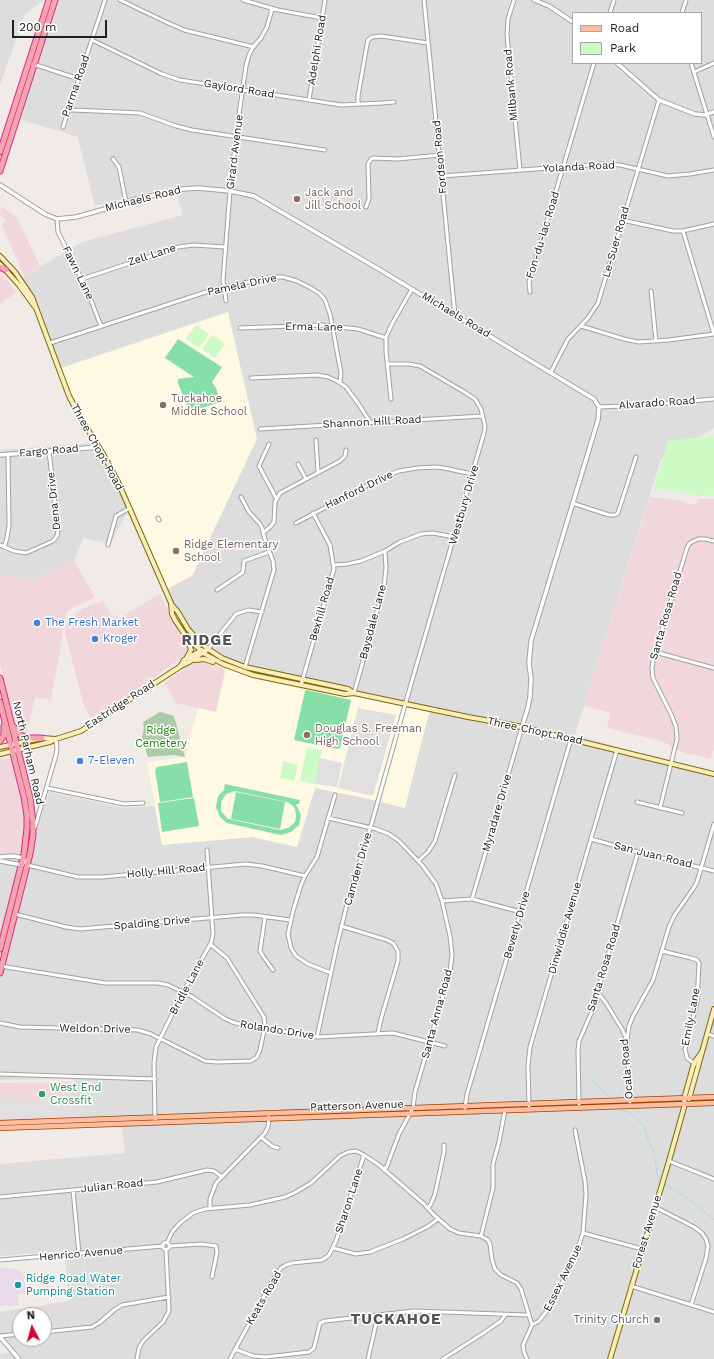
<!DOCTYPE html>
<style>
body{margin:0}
#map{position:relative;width:714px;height:1359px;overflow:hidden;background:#f1ebe7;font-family:"Work Sans",sans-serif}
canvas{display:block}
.legend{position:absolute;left:572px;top:12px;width:130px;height:52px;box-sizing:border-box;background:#fff;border:1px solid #a6a6a6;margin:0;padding:5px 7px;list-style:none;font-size:12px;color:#202020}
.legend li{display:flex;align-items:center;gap:8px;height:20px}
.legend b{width:20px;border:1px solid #a6a6a6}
.north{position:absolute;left:12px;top:1307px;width:40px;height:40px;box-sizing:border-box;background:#fff;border:1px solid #a6a6a6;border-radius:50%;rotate:354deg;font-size:11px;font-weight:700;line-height:16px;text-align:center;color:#202020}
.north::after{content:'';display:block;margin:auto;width:14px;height:18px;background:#d10034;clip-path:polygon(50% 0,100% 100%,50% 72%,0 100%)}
.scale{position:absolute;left:12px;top:20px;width:95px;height:18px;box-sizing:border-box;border:2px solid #202020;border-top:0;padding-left:5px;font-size:12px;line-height:14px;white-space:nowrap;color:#202020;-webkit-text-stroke:3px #fff;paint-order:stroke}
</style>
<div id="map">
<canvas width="714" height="1359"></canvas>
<ul class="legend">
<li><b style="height:5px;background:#fcbea1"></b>Road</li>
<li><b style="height:11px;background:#cefac5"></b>Park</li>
</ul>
<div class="north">N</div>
<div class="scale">200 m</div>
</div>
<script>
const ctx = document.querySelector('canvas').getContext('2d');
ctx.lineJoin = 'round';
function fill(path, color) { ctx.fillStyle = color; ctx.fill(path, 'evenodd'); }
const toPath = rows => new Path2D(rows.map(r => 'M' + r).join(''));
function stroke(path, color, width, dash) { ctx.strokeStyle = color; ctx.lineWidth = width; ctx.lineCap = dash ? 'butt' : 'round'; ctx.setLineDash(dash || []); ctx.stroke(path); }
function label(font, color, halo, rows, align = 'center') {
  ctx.font = font + ' "Work Sans",sans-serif'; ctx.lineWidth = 3; ctx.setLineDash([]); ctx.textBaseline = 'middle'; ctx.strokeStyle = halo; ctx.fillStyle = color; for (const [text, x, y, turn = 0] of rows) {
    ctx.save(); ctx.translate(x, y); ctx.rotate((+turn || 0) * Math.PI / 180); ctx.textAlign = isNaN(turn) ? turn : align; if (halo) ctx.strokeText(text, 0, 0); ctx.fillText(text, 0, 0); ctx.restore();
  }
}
fill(toPath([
 [0,0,44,0,25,14,0,85],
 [53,0,714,0,714,428,661,459,575,735,714,774,714,1359,0,1359,0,1354,12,1352,0,1336,0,1312,69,1301,64,1251,0,1256,0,1164,125,1153,121,1119,77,1117,74,1079,0,1080,0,965,28,852,30,835,49,792,123,808,155,806,162,845,252,837,297,847,315,788,374,800,405,808,249,671,227,664,228,660,214,653,190,636,175,614,129,509,110,544,83,538,74,561,33,580,0,575,0,450,91,443,37,311,18,280,82,242,183,215,174,186,95,206,78,137,14,118],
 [573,13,701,13,701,63,573,63],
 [20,1315,44,1315,44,1339,20,1339],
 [0,863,21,867,0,951]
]), '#deddde');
fill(toPath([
 [1,206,17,218,40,266,24,276,2,225,6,220,0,216],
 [0,272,17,292,0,304],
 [650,497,677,500,693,505,698,503,698,499,714,499,714,751,713,750,711,759,681,752,662,741,607,728,610,713,584,706],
 [74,561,95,597,67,611,51,700,35,697,26,736,19,729,16,724,0,664,0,575,33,580],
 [160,594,178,633,188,644,190,649,186,655,146,683,90,718,83,702,65,633,66,623,83,608,103,601,113,617,117,615,119,618],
 [201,660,208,661,225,670,216,712,176,703,164,683,195,662],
 [6,758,10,759,19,791,24,798,26,816,21,867,0,863,0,759],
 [75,1082,77,1117,69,1121,0,1123,0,1083]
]), '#f1d6dc');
fill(toPath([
 [0,1268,15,1269,21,1271,23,1274,26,1293,17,1295,19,1305,0,1306]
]), '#e9d9ea');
fill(toPath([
 [228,312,257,439,192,576,165,590,104,450,82,414,71,395,61,368],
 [227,664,249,671,430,709,405,808,374,800,315,788,297,847,252,837,162,845,147,762,185,757,198,708,216,712]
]), '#fff8e2');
fill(toPath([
 [160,712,174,716,185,757,174,755,148,757,142,738,144,727,143,722]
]), '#abcaa8');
fill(toPath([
 [196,325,209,334,199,348,186,339],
 [212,335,225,344,215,358,202,349],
 [714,436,714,495,702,496,654,488,668,441],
 [307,747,322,750,315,784,300,781],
 [283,761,298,765,294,781,280,778]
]), '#cefac5');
fill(toPath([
 [178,339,222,367,212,382,216,388,220,402,193,411,189,411,178,383,178,379,194,377,165,358],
 [307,690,351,700,340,748,337,749,294,740,305,691],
 [187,762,193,797,160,802,155,770,157,767],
 [225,784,300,800,299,804,296,804,301,815,299,825,291,832,281,835,227,823,220,817,216,807,218,796,225,789,224,788],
 [235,791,287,802,292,805,295,809,296,816,295,822,288,828,280,830,228,819,221,811,221,802,226,794],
 [236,792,285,802,280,829,231,819],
 [194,798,199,826,162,832,158,803]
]), '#85dfa6');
fill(toPath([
 [358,708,396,715,373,796,338,788],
 [320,758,342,763,337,787,315,784],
 [74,1091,75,1108,86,1108,86,1114,0,1118,0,1095,2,1097,19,1097,19,1102,41,1101,41,1097,64,1096,64,1092]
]), '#e0e0e0');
stroke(toPath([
 [593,1078,596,1084,609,1096],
 [623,1110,629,1112,644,1126,649,1142,653,1148,654,1152],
 [655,1158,658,1178,660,1180],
 [665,1184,694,1203,714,1220]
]), '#a7dedd', 1);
const minor = toPath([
 [120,0,166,22,184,30,254,47],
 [243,0,278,10,322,18],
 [424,0,455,315],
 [514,0,508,19,507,35,520,170],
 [610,13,614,0],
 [682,13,686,0],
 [92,40,162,74,180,80,341,105,382,103,394,102],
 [691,63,714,137],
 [33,64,79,79],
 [694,72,714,63],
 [309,100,325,0],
 [358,104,358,96,366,50,368,40,372,37,381,36,428,43],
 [69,109,73,110,140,113,176,126,192,130,325,150],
 [63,127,105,0],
 [113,159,119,167,126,202],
 [442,176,602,164,620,165,668,176,690,174,714,170],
 [366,207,369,199,368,164,371,159,374,158,398,159,440,155],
 [57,219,58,232,87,290,101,326],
 [622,220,673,231,683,231,714,224],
 [683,231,714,334],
 [82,279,178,247,194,245,225,247],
 [651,291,656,341],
 [530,292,529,282,594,63],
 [226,301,223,280,230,191,237,128,246,66,249,55,253,47,261,38,267,27,272,9],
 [581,326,624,339,638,342,669,340,714,334],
 [240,328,321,325,358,329,386,338],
 [50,343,212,290,271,277,283,277,297,281,311,288,320,294,325,300,330,314,341,373,340,383],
 [551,372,568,339,588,318,598,303,659,100],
 [251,378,317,375,328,377,337,381,346,387,360,406,370,422],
 [391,399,386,351,386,337,393,322,412,289],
 [599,407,645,405,714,399],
 [260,429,483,416],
 [316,440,318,472],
 [269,444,259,466,276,498],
 [298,464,306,479],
 [241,497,249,512,260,524,262,528,266,543,273,561,274,570,245,667],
 [572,503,609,515,615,515,618,513,636,457],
 [158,518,159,520],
 [296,523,381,478,399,471,417,468,437,467,449,469,472,474],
 [264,532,271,526,274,522,275,502,280,493,340,461,345,456,346,450],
 [0,545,14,551,26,553,53,541,57,536,58,530,49,451],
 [108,545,116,516,130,508],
 [4,547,7,538,9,525,8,454],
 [334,565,347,564,361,561,385,551,400,542,421,534,433,533,454,537],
 [217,590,242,573,243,571,244,561,269,552],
 [208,649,236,614,248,610,262,612],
 [655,652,714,668],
 [301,685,334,569,330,545,313,513],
 [354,693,384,587,386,568,385,551],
 [47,788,124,804,143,803],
 [637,802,682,813],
 [660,808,677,739,676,727,672,716,653,678,652,669,653,660,687,548,690,543,698,539,705,539,714,541],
 [328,818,376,829,389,834,399,841,422,865,436,884,442,901,450,936,452,955,450,972,415,1092,413,1108,399,1134,387,1166,384,1170],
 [35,827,56,755,57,749,56,739],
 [591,839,638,852,714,871],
 [418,861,428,852,435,841,455,775],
 [27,865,78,877,102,877,246,864,262,866,305,876],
 [472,899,522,727],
 [442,901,472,899,521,912],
 [15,914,66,927,80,929,242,915,254,915,290,920],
 [265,917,260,951,263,956,273,970],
 [341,926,387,940,393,943,398,951,398,961,381,1019,378,1033],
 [662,951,691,958,697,960,699,963,697,1002,685,1049,687,1058,695,1064],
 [0,966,105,983,158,983,168,985,191,996,224,1018,232,1022,258,1029,270,1029,317,1037,393,1033,445,1046],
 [331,973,308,964,296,956,291,948,288,934,293,911,301,885,305,876,317,857,335,795],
 [598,993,606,1003,622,1029,627,1040,630,1102],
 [0,1023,20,1027,138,1030,151,1034,205,1061,217,1062,251,1061,257,1057,260,1050,265,1026,264,1017,227,958,210,944],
 [707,1034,714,1036],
 [317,1037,337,945,348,900,372,822,407,698,484,433,485,426,481,409,475,399,466,393,420,366,409,364,388,364],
 [627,1040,629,1026,633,1016,653,980,669,927,674,916,693,889,697,882,714,824],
 [0,1074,155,1079],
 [579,1104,578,1051,579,1041,597,1000,601,979,638,852],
 [529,1106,528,1066,530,1047,617,750],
 [465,1108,467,1094,571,739],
 [155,1119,154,1063,156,1047,183,992,211,943,213,934,207,850],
 [262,1138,272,1146,278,1148],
 [669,1161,714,1179],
 [73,1190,79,1254],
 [0,1197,157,1182,207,1170,214,1171,222,1177],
 [655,1207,694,1227,702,1233,706,1239,708,1246,706,1258,691,1305],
 [210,1208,210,1199,216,1183,265,1133,268,1127,269,1117],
 [428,1208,431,1204,435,1194,444,1152,444,1145],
 [583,1233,642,1249],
 [481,1236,493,1188,493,1164,499,1142,505,1110],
 '162.5 1246a3.5 3.5 0 1 1 7 0a3.5 3.5 0 1 1-7 0Z',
 [167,1243,172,1232,180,1223,193,1213,205,1209,250,1205,285,1197,296,1192,311,1183,340,1156,348,1152,356,1151,364,1155,379,1165,424,1204,434,1215,450,1229,459,1233,481,1236,488,1240,490,1244,492,1260,495,1269,501,1275,517,1283,521,1289,532,1325],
 [170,1246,202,1244,216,1246,217,1252,212,1277],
 [333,1248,356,1254,370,1252,403,1239,427,1227,438,1219],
 [0,1260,163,1246],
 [631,1286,714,1312],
 [532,1325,539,1321,549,1308,574,1259,583,1233,586,1194,585,1181,575,1130],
 [44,1332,92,1327,99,1323,114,1310,122,1305,169,1297],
 [0,1336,20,1334],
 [235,1349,253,1356,266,1357,309,1352,314,1348,320,1323,325,1321,414,1311,528,1315],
 [137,1359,139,1348,143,1341,163,1322,169,1311,166,1250],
 [230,1359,275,1276,281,1268,286,1265,292,1263,322,1260,329,1255,336,1241,364,1155],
 [368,1359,378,1315],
 [443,1359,482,1334,501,1321,505,1315],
 [527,1359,524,1352,523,1345,532,1325]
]);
const tertiary = toPath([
 [534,0,549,6,573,22],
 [617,63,659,100,695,114,705,115,714,112],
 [0,185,45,214,57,219,76,217,123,204,132,200,183,189,198,188,230,191,254,196,377,268,594,399,599,407,598,420,531,641,529,663,531,679,530,697,528,707,522,727],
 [0,455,99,447],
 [0,857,13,856,23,858,27,865],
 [0,861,22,865],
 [0,1337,19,1359]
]);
const secondary = toPath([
 [0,256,15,272,32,297,69,396,80,417,103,454,118,482,171,603,172,614,175,620,187,638,205,654,223,664,253,675,345,694,354,693,468,717,513,725,714,774],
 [0,264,19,285,35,307],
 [171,604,178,612,188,629,196,638,208,649,222,658,245,667,348,689,354,693],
 [187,657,191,650,188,640],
 [195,660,204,659,213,662],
 [181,665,184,660,202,650],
 [0,747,42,738,56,739,81,731,181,666,189,662,208,649],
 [0,754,50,742,56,739],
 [689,1099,714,1009],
 [610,1359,669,1161,685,1104,684,1099,694,1063,702,1052]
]);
const primary = toPath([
 [0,1123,714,1097],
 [0,1128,714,1103]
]);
const trunk = toPath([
 [0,152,49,0],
 [0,171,55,0],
 [0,267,6,270],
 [0,678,30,798,33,822,33,835,30,854,0,973],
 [0,702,24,797,27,816,27,828,24,854,0,949],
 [14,727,19,734,26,738,42,738],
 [0,741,4,735,4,726]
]);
stroke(minor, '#a1a1a1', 5);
stroke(tertiary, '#a1a1a1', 5.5);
stroke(secondary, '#7a6905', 6);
stroke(primary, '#9d4100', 6);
stroke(trunk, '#dc2792', 7);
stroke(minor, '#fff', 3);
stroke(tertiary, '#fff', 3.5);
stroke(secondary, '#faedbc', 4);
stroke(primary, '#fcbea1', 4.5);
stroke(trunk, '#f2a6ac', 5);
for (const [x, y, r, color] of [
 [297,199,4,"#8d6e63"],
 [163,405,4,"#8d6e63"],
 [176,551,4,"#8d6e63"],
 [37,623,4,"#3f7fe0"],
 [95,639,4,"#3f7fe0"],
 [307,735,4,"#8d6e63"],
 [80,761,4,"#3f7fe0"],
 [42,1094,4,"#2e9e5b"],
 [18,1285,4,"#0f9aa8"],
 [657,1320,4,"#6b7280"]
]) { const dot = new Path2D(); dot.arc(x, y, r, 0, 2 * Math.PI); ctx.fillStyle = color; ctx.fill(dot); stroke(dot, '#fff', 1.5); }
label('11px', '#202020', '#fff', [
 ["Adelphi Road",317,50,-81],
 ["Milbank Road",511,85,-95],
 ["Parma Road",76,86,-71],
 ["Gaylord Road",239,89,9],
 ["Girard Avenue",235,152,-83],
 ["Fordson Road",440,157,-95],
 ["Yolanda Road",579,167,-3],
 ["Michaels Road",143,199,-14],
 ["Fon-du-lac Road",543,235,-73],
 ["Le-Suer Road",616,242,-74],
 ["Zell Lane",152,255,-18],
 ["Fawn Lane",78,273,64],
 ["Pamela Drive",242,285,-12],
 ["Michaels Road",456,315,31],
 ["Erma Lane",314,327,1],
 ["Alvarado Road",657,403,-4],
 ["Shannon Hill Road",372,422,-3],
 ["Three Chopt Road",97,447,61],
 ["Fargo Road",49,451,-5],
 ["Hanford Drive",359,490,-26],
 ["Dena Drive",54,501,-96],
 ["Westbury Drive",464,505,-74],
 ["Bexhill Road",322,609,-74],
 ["Santa Rosa Road",666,616,-74],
 ["Baysdale Lane",373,622,-75],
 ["Eastridge Road",120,705,-33],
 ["Three Chopt Road",535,731,12],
 ["North Parham Road",28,753,77],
 ["Myradare Drive",497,813,-74],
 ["San Juan Road",653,855,14],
 ["Camden Drive",358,869,-74],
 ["Holly Hill Road",166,871,-5],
 ["Spalding Drive",152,923,-5],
 ["Beverly Drive",517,925,-74],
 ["Dinwiddie Avenue",565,928,-74],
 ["Santa Rosa Road",604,968,-73],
 ["Bridle Lane",187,987,-62],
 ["Santa Anna Road",437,1014,-75],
 ["Emily Lane",691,1017,-79],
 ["Weldon Drive",95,1029,1],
 ["Rolando Drive",277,1030,9],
 ["Ocala Road",627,1069,-95],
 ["Patterson Avenue",357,1106,-2],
 ["Julian Road",112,1186,-6],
 ["Sharon Lane",349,1201,-72],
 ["Forest Avenue",647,1232,-73],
 ["Henrico Avenue",81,1254,-5],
 ["Essex Avenue",563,1278,-64],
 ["Keats Road",264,1298,-60]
]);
label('11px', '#785e54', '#fff', [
 ["Jack and",305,193],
 ["Jill School",305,206],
 ["Tuckahoe",171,399],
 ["Middle School",171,412],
 ["Ridge Elementary",184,545],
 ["School",184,558],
 ["Douglas S. Freeman",315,729],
 ["High School",315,742]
], 'left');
label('11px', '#366cbe', '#fff', [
 ["The Fresh Market",45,623],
 ["Kroger",103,639],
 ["7-Eleven",88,761]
], 'left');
label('11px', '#1f810c', '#fff', [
 ["Ridge",161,731],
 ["Cemetery",161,744]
]);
label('11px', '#27864d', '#fff', [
 ["West End",50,1088],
 ["Crossfit",50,1101]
], 'left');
label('11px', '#0d838f', '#fff', [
 ["Ridge Road Water",26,1279],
 ["Pumping Station",26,1292]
], 'left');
label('11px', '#5b616d', '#fff', [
 ["Trinity Church",649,1320]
], 'right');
ctx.letterSpacing = '1px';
label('bold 15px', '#535353', '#fff', [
 ["RIDGE",207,641],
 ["TUCKAHOE",396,1320]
]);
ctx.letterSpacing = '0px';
</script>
